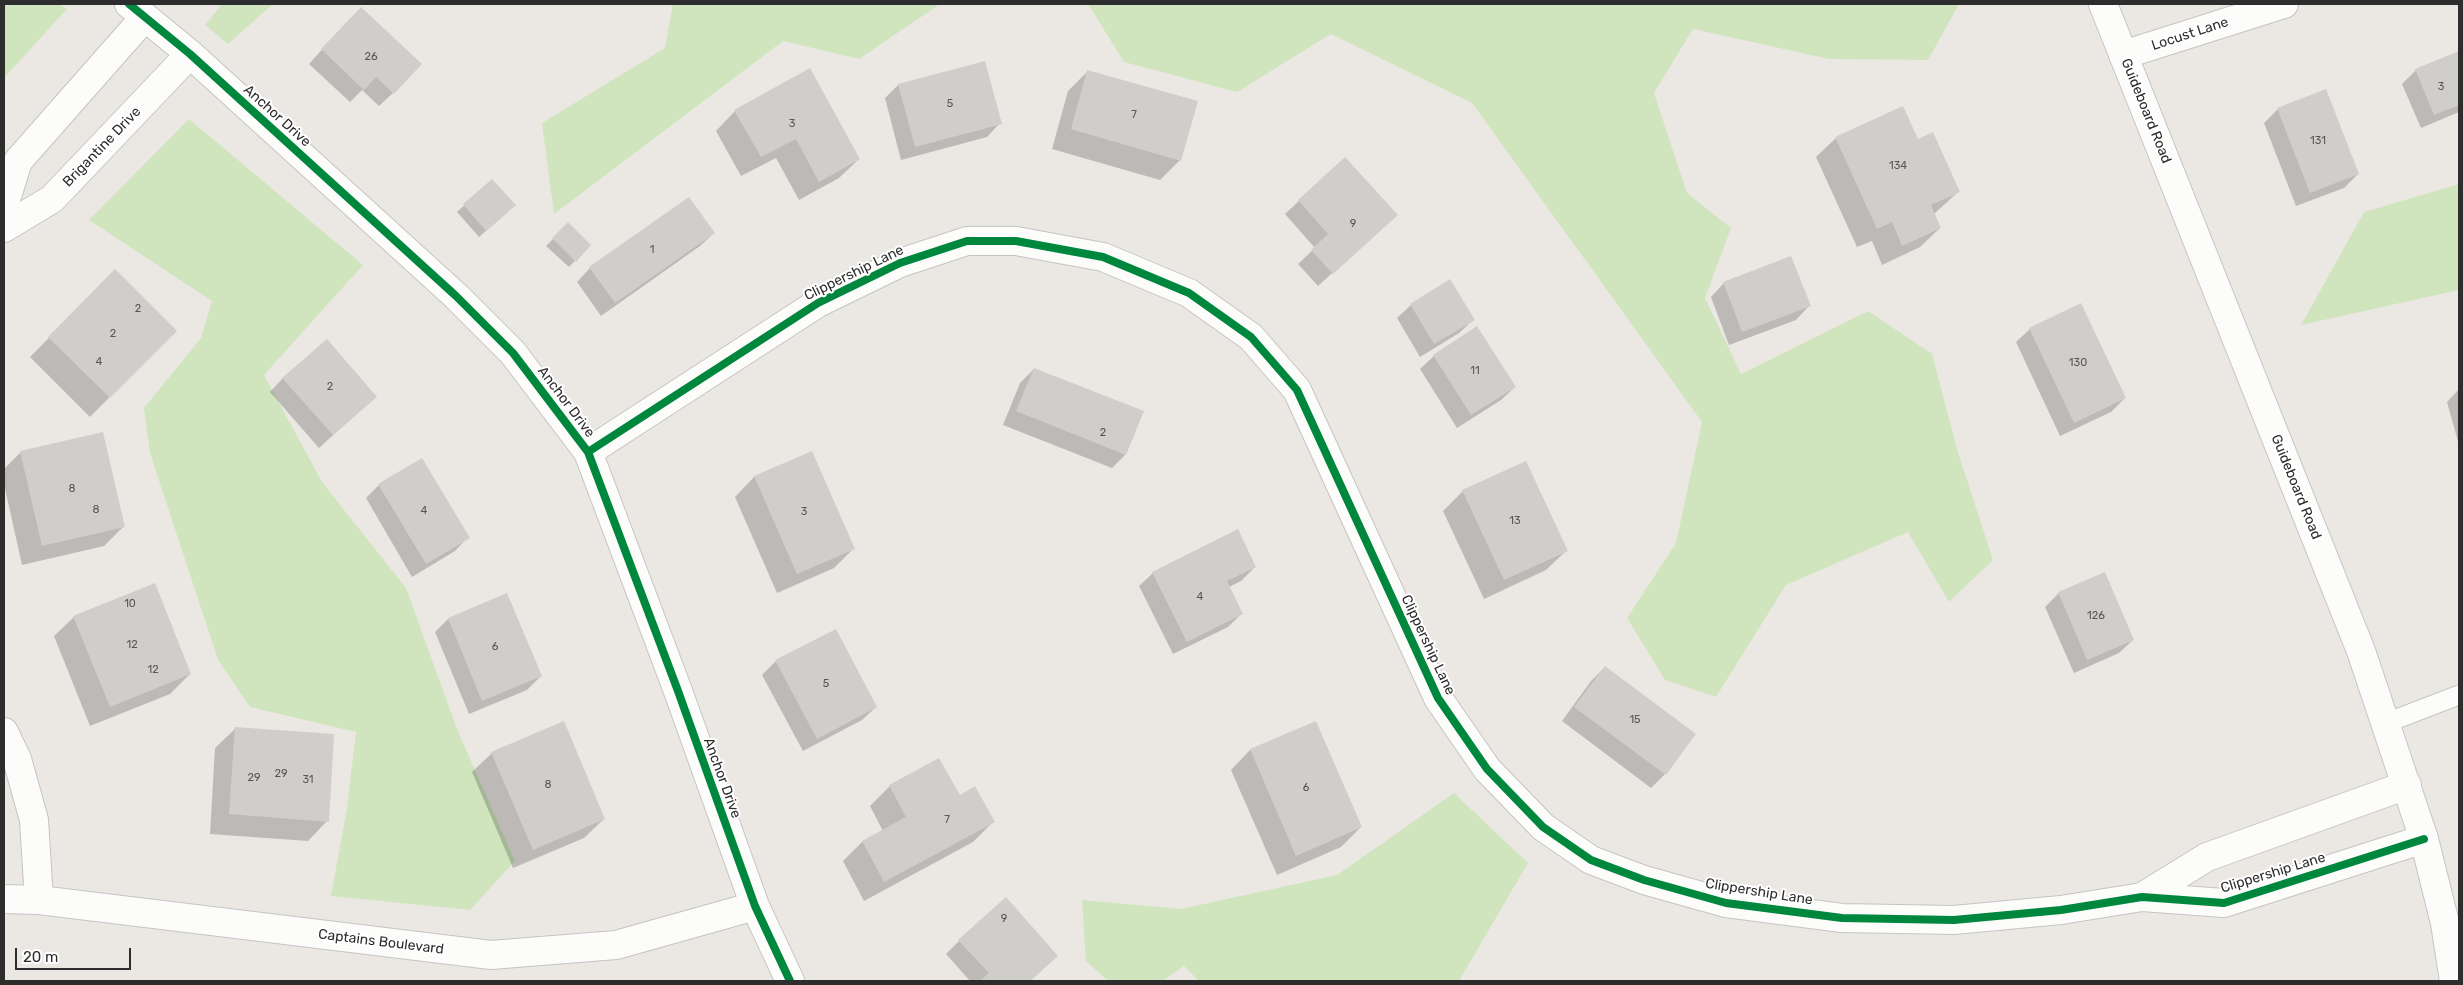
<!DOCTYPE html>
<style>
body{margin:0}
#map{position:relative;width:2463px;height:985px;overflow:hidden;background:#ebe8e4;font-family:Rubik,sans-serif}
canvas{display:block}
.frame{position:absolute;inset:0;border:5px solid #2d2d2d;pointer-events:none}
.scale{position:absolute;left:15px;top:948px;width:116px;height:22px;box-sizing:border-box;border:2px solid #2d2d2d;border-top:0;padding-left:6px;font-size:15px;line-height:18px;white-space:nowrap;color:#2d2d2d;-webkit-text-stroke:4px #fff;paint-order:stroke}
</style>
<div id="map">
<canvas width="2463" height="985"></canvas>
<div class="frame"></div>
<div class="scale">20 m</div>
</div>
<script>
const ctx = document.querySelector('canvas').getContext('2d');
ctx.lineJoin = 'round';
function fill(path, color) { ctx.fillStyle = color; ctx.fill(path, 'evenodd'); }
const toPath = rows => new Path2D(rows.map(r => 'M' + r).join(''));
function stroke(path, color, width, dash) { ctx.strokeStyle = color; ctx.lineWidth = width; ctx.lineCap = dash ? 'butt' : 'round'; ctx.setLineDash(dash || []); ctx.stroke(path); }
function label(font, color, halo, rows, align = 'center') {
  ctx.font = font + ' Rubik,sans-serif'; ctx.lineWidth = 4; ctx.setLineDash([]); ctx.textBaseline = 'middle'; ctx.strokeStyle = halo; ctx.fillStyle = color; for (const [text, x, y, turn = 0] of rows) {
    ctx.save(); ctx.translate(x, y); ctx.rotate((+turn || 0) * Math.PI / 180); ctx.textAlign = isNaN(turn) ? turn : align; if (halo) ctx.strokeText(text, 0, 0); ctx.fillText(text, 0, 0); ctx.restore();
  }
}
fill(toPath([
 [4,4,59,4,67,9,4,78],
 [222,4,273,4,228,44,205,25],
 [673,4,940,4,859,59,783,41,554,214,542,123,665,48],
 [1088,4,1959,4,1928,60,1829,59,1693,29,1654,93,1687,193,1731,228,1705,298,1741,374,1868,311,1932,354,1957,449,1993,560,1949,602,1908,532,1786,585,1716,697,1665,680,1627,618,1676,543,1702,422,1472,103,1331,34,1237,92,1124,62],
 [189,119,363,265,264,375,322,482,406,588,457,729,515,861,470,910,331,896,347,808,356,732,250,707,218,660,150,453,144,408,201,338,212,301,89,220],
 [2459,184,2459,290,2301,325,2364,212],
 [1454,793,1528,863,1459,981,1199,981,1184,966,1162,981,1108,981,1086,961,1082,900,1181,909,1337,875]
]), '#d0e5be');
fill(toPath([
 [347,22,393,93,379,106,362,90,350,102,309,64],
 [2459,52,2459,112,2421,128,2402,84,2416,70],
 [984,62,1000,123,987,137,901,160,885,98,898,85],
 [1087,72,1180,160,1160,180,1052,149,1068,91],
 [2278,109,2358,174,2344,188,2296,206,2264,123],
 [735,111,859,159,839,178,799,200,776,158,741,176,716,131],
 [1836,138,1917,140,1958,192,1934,214,1940,228,1920,247,1882,265,1872,241,1857,247,1816,157],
 [1345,158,1382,228,1318,286,1298,264,1315,248,1285,214],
 [492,180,508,212,479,237,457,212],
 [568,224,590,245,569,267,546,246],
 [714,233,700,246,601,316,577,282,590,268],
 [115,271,175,331,90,417,30,357],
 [1724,283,1809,306,1796,320,1729,345,1711,297],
 [1411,305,1473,320,1459,333,1420,357,1397,318],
 [2030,329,2125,398,2111,412,2060,436,2016,342],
 [1434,356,1515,387,1501,400,1457,428,1420,369],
 [1034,369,1125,455,1112,468,1003,425,1020,383],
 [283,378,375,397,319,448,270,392],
 [2459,389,2459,445,2447,402],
 [21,452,123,527,104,546,22,565,4,484,4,469],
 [811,452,854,548,834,568,777,593,735,497,754,477],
 [379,485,468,537,455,551,412,577,366,498],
 [1463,491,1566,551,1546,570,1484,599,1443,511],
 [1255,567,1241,581,1229,587,1242,613,1228,627,1173,654,1139,586,1153,573],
 [2059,593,2133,640,2119,653,2074,673,2045,607],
 [74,617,190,674,170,694,90,726,54,636],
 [448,619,541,676,527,690,469,714,435,632],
 [776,661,876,707,862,720,803,751,762,675],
 [1605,667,1694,735,1665,774,1651,788,1562,721,1591,681],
 [1315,722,1361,827,1341,847,1277,875,1231,770,1250,750],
 [235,729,327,821,308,841,210,834,215,748],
 [492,753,604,819,584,838,513,868,472,772],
 [939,760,959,797,993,822,973,842,864,901,843,861,862,842,883,831,870,806,890,786],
 [959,941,1057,956,1030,981,970,981,946,954]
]), '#0003');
fill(toPath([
 [361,7,422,64,394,94,376,77,364,90,321,49],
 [2459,51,2459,105,2434,115,2415,69],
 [985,61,1002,124,915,147,898,84],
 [810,68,860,159,819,182,796,139,761,157,734,110],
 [1087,70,1198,101,1181,161,1071,129],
 [2326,89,2359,174,2310,193,2277,108],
 [1903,106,1918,139,1933,132,1960,192,1931,205,1941,228,1902,246,1892,222,1877,229,1835,137],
 [1345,157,1398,215,1333,274,1311,250,1328,234,1298,200],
 [492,179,516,205,486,231,463,204],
 [689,197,715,233,615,303,589,267],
 [568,222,591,245,576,262,552,238],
 [1791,256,1811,306,1742,332,1723,282],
 [115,269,177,331,110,398,48,337],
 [1450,279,1475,320,1434,344,1410,304],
 [2081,303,2126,398,2074,423,2029,328],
 [1477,326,1516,387,1471,415,1433,355],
 [327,339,377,397,333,435,282,378],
 [1034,368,1144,411,1126,455,1016,411],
 [103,432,125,527,42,546,20,451],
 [812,451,855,549,797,574,754,476],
 [422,458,470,538,426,564,378,484],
 [1526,461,1568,551,1504,580,1462,490],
 [1238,529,1256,567,1227,581,1243,614,1187,642,1152,572],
 [2105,572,2134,640,2087,660,2058,592],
 [155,583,191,674,110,707,73,616],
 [507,593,542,676,482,701,448,618],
 [836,629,877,707,817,739,775,660],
 [1605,666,1696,734,1666,775,1574,707],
 [564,721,605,819,533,850,491,752],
 [1316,721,1362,827,1296,856,1250,749],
 [235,727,334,734,329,822,229,814],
 [939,758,960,795,975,786,995,822,884,882,862,841,906,817,889,785],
 [1006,897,1058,956,1030,981,980,981,989,973,958,940]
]), '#d0cecb');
const service = toPath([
 [2386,723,2459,695]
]);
const minor = toPath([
 [129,4,190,54,456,296,513,353,588,452,678,691,755,906,790,981],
 [2123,55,2284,4],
 [4,206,18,161,145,17],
 [4,228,52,199,190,54],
 [588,452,818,303,900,263,967,241,1016,241,1103,257,1189,293,1251,337,1297,390,1438,698,1487,769,1543,827,1591,860,1644,880,1726,903,1842,918,1954,920,2061,910,2142,897,2224,903,2424,839],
 [4,732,17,759,34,820,39,900],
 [2142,897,2207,857,2407,785],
 [4,899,39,900,491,955,616,945,755,906]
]);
const tertiary = toPath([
 [2103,4,2361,651,2424,839,2445,923,2454,981]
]);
stroke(service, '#c5c4c4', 21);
stroke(minor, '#c5c4c4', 30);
stroke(tertiary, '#c5c4c4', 30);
stroke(service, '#fcfcfb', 19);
stroke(minor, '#fcfcfb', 28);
stroke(tertiary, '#fcfcfb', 28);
stroke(toPath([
 [129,4,190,54,456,296,513,353,588,452,678,691,755,906,790,981],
 [588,452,818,303,900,263,967,241,1016,241,1103,257,1189,293,1251,337,1297,390,1438,698,1487,769,1543,827,1591,860,1644,880,1726,903,1842,918,1954,920,2061,910,2142,897,2224,903,2424,839]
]), '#00873e', 8);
label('11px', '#585756', null, [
 ["26",371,57],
 ["3",2441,87],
 ["5",950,104],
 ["7",1134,115],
 ["3",792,124],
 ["131",2318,141],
 ["134",1898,166],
 ["9",1353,224],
 ["1",652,250],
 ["2",138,309],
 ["2",113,334],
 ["4",99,362],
 ["130",2078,363],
 ["11",1475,371],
 ["2",330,387],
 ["2",1103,433],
 ["8",72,489],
 ["8",96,510],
 ["4",424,511],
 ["3",804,512],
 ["13",1515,521],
 ["4",1200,597],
 ["10",130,604],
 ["126",2096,616],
 ["12",132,645],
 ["6",495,647],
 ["12",153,670],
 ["5",826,684],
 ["15",1635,720],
 ["29",281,774],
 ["29",254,778],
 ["31",308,780],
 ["8",548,785],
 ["6",1306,788],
 ["7",947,820],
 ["9",1004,919]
]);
label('14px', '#2d2d2d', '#fff', [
 ["Locust Lane",2190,34,-18],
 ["Guideboard Road",2146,111,68],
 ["Anchor Drive",277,116,42],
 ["Brigantine Drive",102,147,-46],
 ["Clippership Lane",854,273,-26],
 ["Anchor Drive",566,402,53],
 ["Guideboard Road",2296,487,68],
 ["Clippership Lane",1428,645,65],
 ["Anchor Drive",722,778,70],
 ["Clippership Lane",2273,873,-17],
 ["Clippership Lane",1759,892,9],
 ["Captains Boulevard",381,942,7]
]);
</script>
